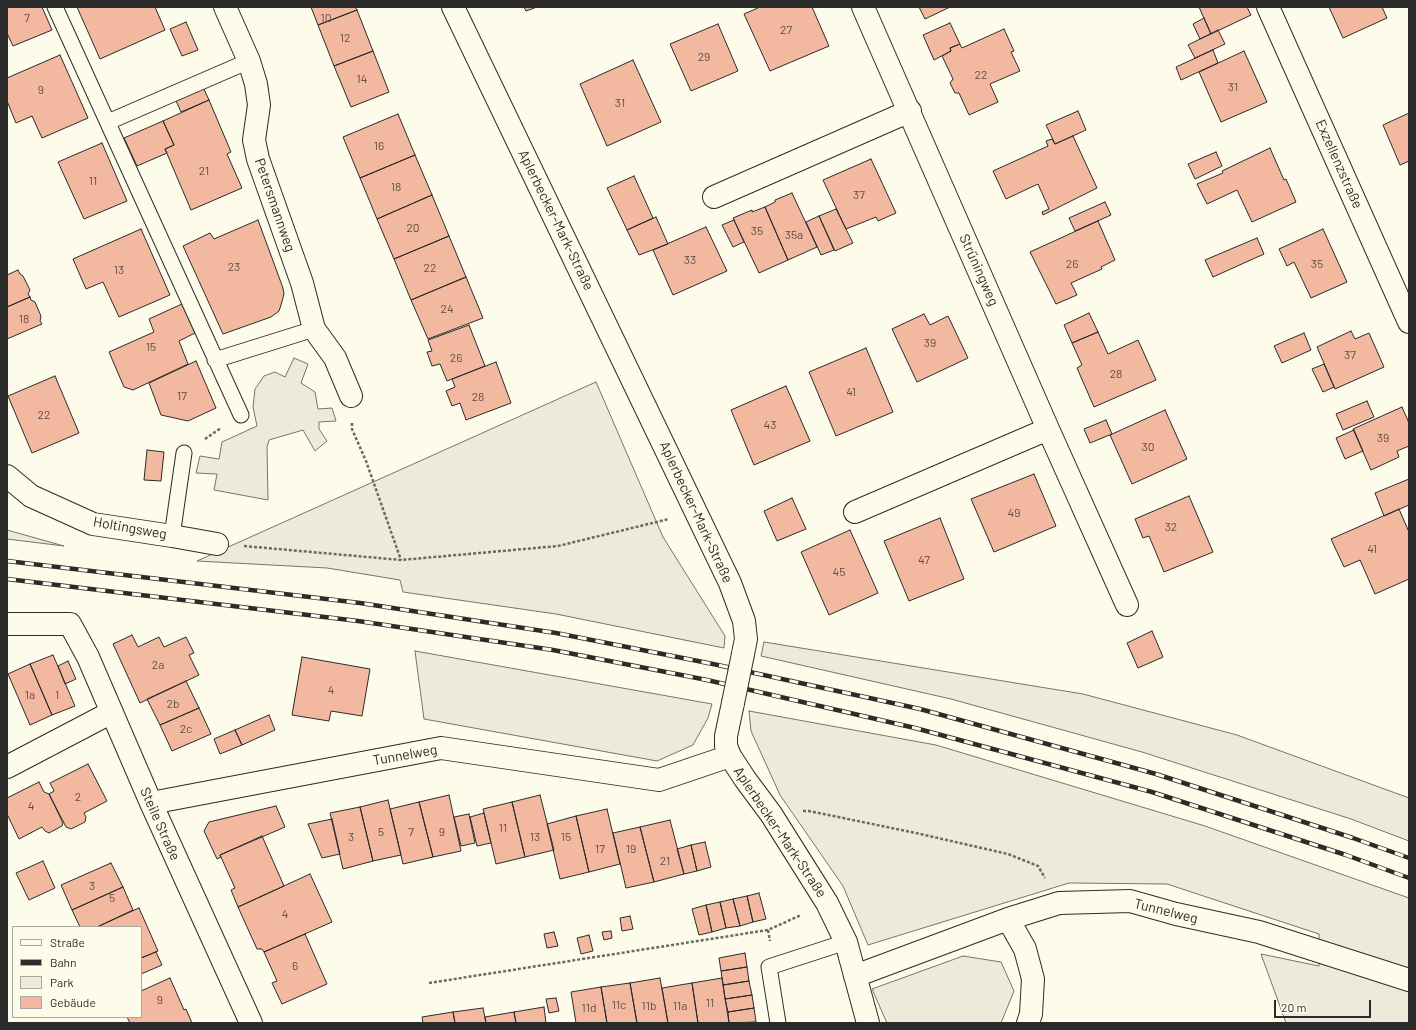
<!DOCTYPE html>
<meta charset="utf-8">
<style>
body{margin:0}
#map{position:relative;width:1416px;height:1030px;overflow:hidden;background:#fdfbea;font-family:Barlow,sans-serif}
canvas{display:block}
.frame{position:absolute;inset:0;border:8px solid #2b2b2b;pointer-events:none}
.legend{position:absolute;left:12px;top:926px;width:130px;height:92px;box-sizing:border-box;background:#fdfbea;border:1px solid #a9a89e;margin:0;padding:5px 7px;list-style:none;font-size:12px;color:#2b2b2b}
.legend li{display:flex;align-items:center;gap:8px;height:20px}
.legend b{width:20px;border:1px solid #a9a89e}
.scale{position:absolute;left:1274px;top:1000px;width:97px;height:18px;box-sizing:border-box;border:2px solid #2b2b2b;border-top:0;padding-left:5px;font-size:12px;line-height:14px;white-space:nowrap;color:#2b2b2b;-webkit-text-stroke:3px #fdfbea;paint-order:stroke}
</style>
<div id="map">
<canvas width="1416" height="1030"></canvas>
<div class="frame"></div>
<ul class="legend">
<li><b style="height:5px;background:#fdfbea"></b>Straße</li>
<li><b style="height:5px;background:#2b2b2b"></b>Bahn</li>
<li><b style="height:11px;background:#ecebdb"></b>Park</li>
<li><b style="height:11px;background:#f2b8a0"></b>Gebäude</li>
</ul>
<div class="scale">20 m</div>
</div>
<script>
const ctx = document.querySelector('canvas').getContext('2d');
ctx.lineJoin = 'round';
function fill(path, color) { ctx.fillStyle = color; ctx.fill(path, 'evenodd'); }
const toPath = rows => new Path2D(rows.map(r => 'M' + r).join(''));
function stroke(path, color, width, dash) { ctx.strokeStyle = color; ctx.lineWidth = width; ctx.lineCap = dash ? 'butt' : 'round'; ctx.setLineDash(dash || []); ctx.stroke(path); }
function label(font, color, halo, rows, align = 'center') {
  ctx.font = font + ' Barlow,sans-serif'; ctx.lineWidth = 3; ctx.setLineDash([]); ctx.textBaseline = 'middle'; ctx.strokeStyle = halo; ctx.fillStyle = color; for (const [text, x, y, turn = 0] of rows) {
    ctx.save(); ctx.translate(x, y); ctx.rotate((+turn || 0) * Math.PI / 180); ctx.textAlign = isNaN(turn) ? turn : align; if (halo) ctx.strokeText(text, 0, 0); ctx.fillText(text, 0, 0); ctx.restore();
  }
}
const green = toPath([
 [294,358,308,364,301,383,315,392,318,409,332,408,336,421,319,422,319,429,327,441,315,451,303,430,269,440,267,447,268,500,214,490,217,474,196,473,200,456,219,459,222,442,257,426,253,407,255,389,264,376,275,372,285,377,294,358],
 [596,382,663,537,725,636,724,648,556,614,403,592,400,580,327,568,197,561,596,382],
 [7,530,64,546,7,539,7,530],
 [764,642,1083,694,1237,735,1409,798,1409,841,1351,819,1142,752,951,699,761,656,764,642],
 [415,651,712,704,708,718,693,745,657,761,424,719,415,651],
 [749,711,936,745,1205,826,1409,898,1409,1023,1286,1023,1261,954,1319,966,1319,934,1167,884,1069,883,868,945,843,886,780,795,751,731,749,711],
 [963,956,1001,962,1014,991,1001,1023,887,1023,872,989,963,956]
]);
fill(green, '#ecebdb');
stroke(green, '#74746e', 1);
const building = toPath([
 [7,7,42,7,52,30,13,46,7,33,7,7],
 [77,7,155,7,165,30,100,59,77,7],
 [311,7,355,7,357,10,318,25,311,7],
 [524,7,537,7,526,11,524,7],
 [760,7,812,7,829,46,770,71,744,14,760,7],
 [919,7,950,7,925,19,919,7],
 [1199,7,1247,7,1251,15,1211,34,1199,7],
 [1329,7,1382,7,1387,18,1343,38,1329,7],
 [357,10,373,51,334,66,318,25,357,10],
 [1204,18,1211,34,1200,39,1193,24,1204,18],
 [186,22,198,50,182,56,170,29,186,22],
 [950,23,960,44,950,48,951,51,934,60,923,35,950,23],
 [718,24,738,71,691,91,670,44,718,24],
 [1004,29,1014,51,1011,52,1020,71,990,84,998,102,969,115,959,93,955,93,950,83,953,79,942,56,951,51,950,48,960,44,962,48,1004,29],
 [1218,30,1225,44,1195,58,1188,45,1218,30],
 [1213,50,1218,63,1181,80,1176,67,1213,50],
 [373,51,389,92,351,107,334,66,373,51],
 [1244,51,1267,102,1221,122,1199,72,1244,51],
 [60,55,88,118,42,138,32,116,16,123,7,101,7,78,60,55],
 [633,60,661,122,607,146,580,84,633,60],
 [201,83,209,100,181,112,174,96,201,83],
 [209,100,231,152,227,154,242,188,191,210,165,149,174,145,163,121,209,100],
 [1078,111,1086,130,1055,144,1046,125,1078,111],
 [1409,113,1409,161,1400,165,1383,125,1409,113],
 [398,114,415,155,360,178,343,137,398,114],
 [163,121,174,145,165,149,167,153,137,166,124,138,163,121],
 [1073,136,1097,188,1043,215,1042,212,1049,209,1038,184,1006,199,993,171,1048,146,1046,141,1052,139,1055,144,1073,136],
 [102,143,127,201,84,219,58,162,102,143],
 [1270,148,1284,180,1286,179,1296,202,1252,222,1237,190,1207,204,1197,184,1223,173,1222,171,1270,148],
 [1216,152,1222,166,1195,179,1188,164,1216,152],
 [415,155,432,195,377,219,360,178,415,155],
 [871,159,896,213,878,221,876,217,846,229,823,180,871,159],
 [634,176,653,218,627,230,607,188,634,176],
 [792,193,817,247,788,260,765,207,775,202,775,200,792,193],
 [432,195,449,236,394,259,377,219,432,195],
 [1105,202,1111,215,1075,231,1069,218,1105,202],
 [765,207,788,260,759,273,733,218,752,210,752,212,765,207],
 [836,209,853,243,835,251,819,216,836,209],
 [819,216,834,250,821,255,806,222,819,216],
 [656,217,668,244,639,255,627,230,656,217],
 [258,220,283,288,284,294,281,305,279,311,271,317,223,334,183,246,210,233,214,239,258,220],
 [734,220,744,242,733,247,722,225,734,220],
 [1098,221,1115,260,1101,267,1102,269,1071,283,1077,295,1056,304,1030,252,1098,221],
 [706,227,727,271,673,295,653,250,706,227],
 [141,229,170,295,119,317,103,282,86,289,73,259,141,229],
 [1323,229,1347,282,1311,298,1294,262,1287,266,1279,249,1323,229],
 [449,236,466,277,411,300,394,259,449,236],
 [1257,238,1264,254,1213,277,1205,260,1257,238],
 [18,270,20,274,23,276,30,290,28,294,30,297,7,307,7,275,18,270],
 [466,277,483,318,428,339,411,300,466,277],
 [30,297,31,300,35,302,41,316,40,321,42,324,7,339,7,307,30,297],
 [182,304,195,333,179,341,188,364,133,390,124,387,109,352,154,332,149,319,182,304],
 [1089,313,1098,332,1072,343,1064,325,1089,313],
 [924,314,930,325,948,316,968,358,917,382,892,329,924,314],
 [469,325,485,366,447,381,440,364,432,366,427,352,432,351,428,340,469,325],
 [1351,331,1355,339,1369,333,1384,367,1335,389,1317,347,1351,331],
 [1098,332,1108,354,1138,340,1156,380,1094,407,1077,368,1082,365,1072,343,1098,332],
 [1304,333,1311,350,1282,363,1274,346,1304,333],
 [866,348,893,412,836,436,809,372,866,348],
 [196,361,216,408,188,421,161,415,149,383,196,361],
 [496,362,511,403,466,420,460,403,452,406,446,391,455,387,452,379,496,362],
 [1324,364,1334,387,1323,392,1312,369,1324,364],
 [55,376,79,433,32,453,8,396,55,376],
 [786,386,810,441,754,465,731,410,786,386],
 [1367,401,1374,417,1343,430,1336,414,1367,401],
 [1402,407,1409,423,1409,446,1397,451,1399,457,1371,470,1353,429,1402,407],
 [1165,410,1187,459,1132,484,1110,435,1165,410],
 [1106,420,1112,434,1090,443,1084,429,1106,420],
 [1354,430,1363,451,1345,459,1336,438,1354,430],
 [147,450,164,452,161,481,144,480,147,450],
 [1034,474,1056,526,994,552,971,499,1034,474],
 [1409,479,1409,505,1384,516,1375,493,1409,479],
 [1189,496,1213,552,1164,572,1149,536,1143,538,1135,519,1189,496],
 [792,498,806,529,777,541,764,511,792,498],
 [1399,509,1409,532,1409,579,1375,594,1360,560,1344,567,1331,539,1399,509],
 [940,518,964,579,909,601,884,541,940,518],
 [850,530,878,593,829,615,801,552,850,530],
 [1152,631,1163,657,1138,668,1127,643,1152,631],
 [132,635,138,647,159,637,164,647,186,637,194,653,189,655,199,675,140,703,113,644,132,635],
 [53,655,75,706,52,715,30,664,53,655],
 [302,657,370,669,362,716,331,711,329,721,292,715,302,657],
 [68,661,76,679,65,684,58,666,68,661],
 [30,664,52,715,30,725,8,674,30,664],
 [186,681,199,708,160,725,147,699,186,681],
 [199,708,211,734,172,751,160,725,199,708],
 [269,715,275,730,242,745,235,730,269,715],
 [235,730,242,745,220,754,214,739,235,730],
 [88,764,107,801,84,813,86,817,85,822,71,829,66,827,49,794,54,791,50,783,88,764],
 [39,782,44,792,49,794,63,823,62,826,49,833,45,831,42,827,19,839,7,814,7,798,39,782],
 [449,795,461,851,433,857,419,802,449,795],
 [540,795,554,850,525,857,512,802,540,795],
 [388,800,401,855,373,861,360,807,388,800],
 [419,802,433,857,403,864,390,809,419,802],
 [512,802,525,857,496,864,483,809,512,802],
 [276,806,285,827,220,855,221,857,217,859,204,831,209,822,276,806],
 [360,807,373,861,343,869,330,813,360,807],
 [607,809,620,864,589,872,576,816,607,809],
 [484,813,491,843,477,846,470,817,484,813],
 [469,814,475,843,461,846,454,817,469,814],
 [576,816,589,872,560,879,547,824,576,816],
 [332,819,340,854,322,858,308,824,332,819],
 [670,820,684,874,654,882,640,827,670,820],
 [640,827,654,882,626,888,613,833,640,827],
 [262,836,284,886,238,907,231,890,235,888,220,855,262,836],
 [705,842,711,867,697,871,691,845,705,842],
 [691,845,697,871,684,874,677,849,691,845],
 [43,861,55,888,29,900,16,873,43,861],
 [111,863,123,887,72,910,61,885,111,863],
 [310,874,332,922,264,952,262,949,257,949,238,907,310,874],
 [123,887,133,910,97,927,80,927,72,910,123,887],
 [759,893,766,919,753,922,747,896,759,893],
 [747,896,753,922,740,926,733,899,747,896],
 [733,899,740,926,726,928,720,902,733,899],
 [720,902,726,928,712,932,706,905,720,902],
 [706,905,712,932,699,935,692,909,706,905],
 [139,908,158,951,141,958,141,927,97,927,139,908],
 [630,916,633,929,622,931,620,918,630,916],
 [611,931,612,938,604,940,602,932,611,931],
 [554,932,558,946,547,948,544,934,554,932],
 [305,934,327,984,282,1004,272,983,277,981,264,952,305,934],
 [589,935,593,951,581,954,577,938,589,935],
 [156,952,162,965,141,974,141,958,156,952],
 [745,953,747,967,721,971,719,958,745,953],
 [747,967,749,981,723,985,721,971,747,967],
 [170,978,184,1010,186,1009,192,1023,130,1023,127,1017,141,1017,141,991,170,978],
 [660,978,668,1023,637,1023,630,983,660,978],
 [722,978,729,1023,698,1023,692,983,722,978],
 [749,981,752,995,725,999,723,985,749,981],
 [630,983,637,1023,607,1023,601,987,630,983],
 [692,983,698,1023,668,1023,662,988,692,983],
 [601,987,607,1023,576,1023,571,992,601,987],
 [752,995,754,1008,728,1012,725,999,752,995],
 [556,998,559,1011,549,1013,546,999,556,998],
 [544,1007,546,1023,516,1023,514,1012,544,1007],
 [483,1008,486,1023,455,1023,453,1012,483,1008],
 [754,1008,756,1022,729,1023,728,1012,754,1008],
 [453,1012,455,1023,423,1023,422,1017,453,1012],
 [514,1012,516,1023,486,1023,485,1017,514,1012]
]);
fill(building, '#f2b8a0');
stroke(building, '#2b2b2b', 1);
const lane = toPath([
 [55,7,241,415],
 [108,122,249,61],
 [215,360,314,329],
 [172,536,184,453],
 [778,1023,769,967,846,942]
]);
const street = toPath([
 [225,7,249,61,256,84,259,105,254,140,258,159,302,283,314,329,335,358,351,396],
 [453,7,730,583,744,621,746,639,743,654],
 [863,7,1048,429,1127,605],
 [1268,7,1409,322],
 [714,197,910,111],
 [7,476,31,496,93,524,172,536,217,544],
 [855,512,1048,429],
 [7,624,70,624,88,657,151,803,251,1023],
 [733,703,726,736,726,746,730,756,745,779,771,814,827,903,846,942,868,1023],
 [7,767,112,712],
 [151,803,441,748,659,780,730,756],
 [1008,919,1025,949,1033,979,1031,1014,1028,1023],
 [855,976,1008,919,1059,903,1130,901,1176,914,1259,932,1409,980]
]);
stroke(lane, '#2b2b2b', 17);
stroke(street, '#2b2b2b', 24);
stroke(toPath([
 [352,423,352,429,366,461,401,560],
 [205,439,221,428],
 [244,546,401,560,558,546,669,519],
 [803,811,809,811,916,833,1008,854,1038,866,1045,878],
 [768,930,770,941],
 [429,983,768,930,801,915]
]), '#6a6964', 2.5, [3, 2]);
stroke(lane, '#fdfbea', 15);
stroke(street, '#fdfbea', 22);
const rail = toPath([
 [7,561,360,603,556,633,713,664,920,709,1156,774,1353,838,1409,858],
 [7,579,358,621,553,650,707,680,915,728,1152,792,1346,855,1409,878]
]);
stroke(rail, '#2b2b2b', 4.5);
stroke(rail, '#fdfbea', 3, [9]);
const streetBridge = toPath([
 [733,703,743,654]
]);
stroke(streetBridge, '#2b2b2b', 24, []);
stroke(streetBridge, '#fdfbea', 22);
label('12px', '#5d4e48', null, [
 ["7",27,18],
 ["10",326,18],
 ["27",786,30],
 ["12",345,38],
 ["29",704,57],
 ["22",981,75],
 ["14",362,79],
 ["31",1233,87],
 ["9",41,90],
 ["31",620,103],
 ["16",379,146],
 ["21",204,171],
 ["11",93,181],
 ["18",396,187],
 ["37",859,195],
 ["20",413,228],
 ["35",757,231],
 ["35a",794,235],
 ["33",690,260],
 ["26",1072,264],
 ["35",1317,264],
 ["23",234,267],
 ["22",430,268],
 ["13",119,270],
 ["24",447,309],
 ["18",24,319],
 ["39",930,343],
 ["15",151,347],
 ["37",1350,355],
 ["26",456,358],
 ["28",1116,374],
 ["41",851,392],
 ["17",182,396],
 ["28",478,397],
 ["22",44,415],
 ["43",770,425],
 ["39",1383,438],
 ["30",1148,447],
 ["49",1014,513],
 ["32",1171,527],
 ["41",1372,549],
 ["47",924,560],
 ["45",839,572],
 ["2a",158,665],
 ["4",331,690],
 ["1a",30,695],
 ["1",57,695],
 ["2b",173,704],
 ["2c",186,729],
 ["2",78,797],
 ["4",31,806],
 ["11",503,828],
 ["5",381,832],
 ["7",411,832],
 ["9",442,832],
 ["3",351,837],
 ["13",535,837],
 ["15",566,837],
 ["17",600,849],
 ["19",631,849],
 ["21",665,861],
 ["3",92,886],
 ["5",112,898],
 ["4",285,914],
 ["6",295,966],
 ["9",160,1000],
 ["11",710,1003],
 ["11c",619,1005],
 ["11b",649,1006],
 ["11a",680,1006],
 ["11d",589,1008]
]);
label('14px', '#2b2b2b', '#fdfbea', [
 ["Exzellenzstraße",1339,164,66],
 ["Petersmannweg",275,205,71],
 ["Aplerbecker-Mark-Straße",556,220,64],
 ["Strüningweg",979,270,66],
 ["Aplerbecker-Mark-Straße",696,512,65],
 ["Holtingsweg",130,528,10],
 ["Tunnelweg",405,755,-10],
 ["Steile Straße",160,824,66],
 ["Aplerbecker-Mark-Straße",780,832,56],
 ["Tunnelweg",1166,911,14]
]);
</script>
